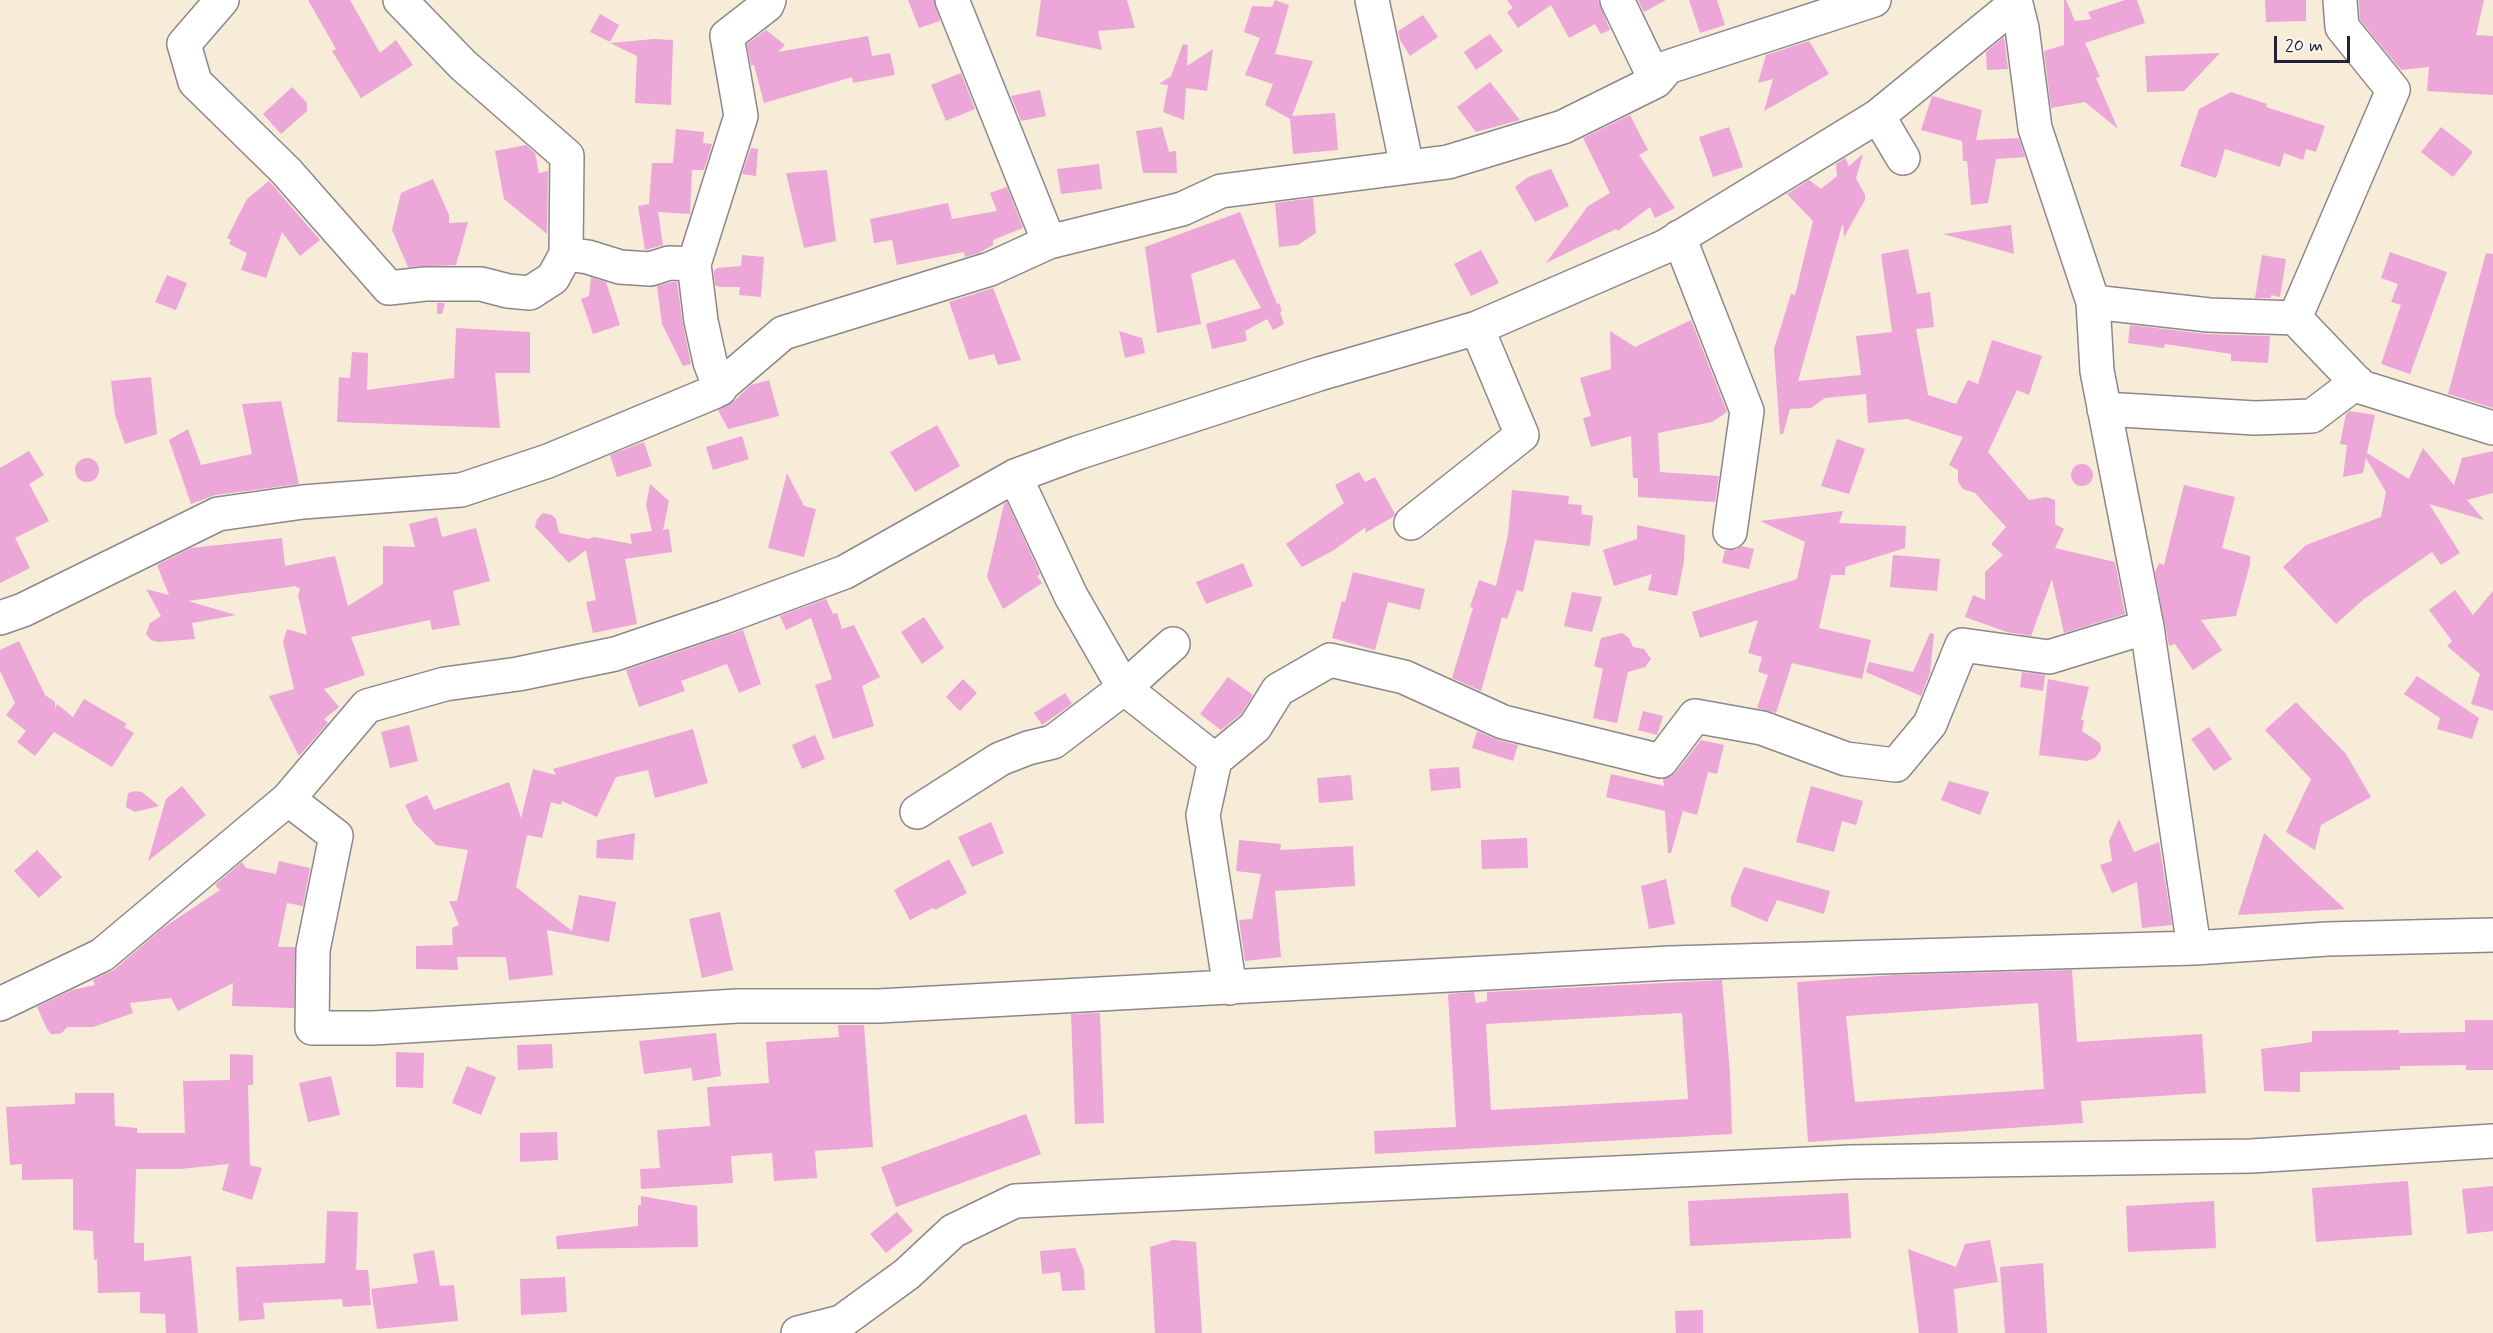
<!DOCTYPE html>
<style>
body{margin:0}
#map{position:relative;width:2493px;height:1333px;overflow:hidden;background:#f7ecd8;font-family:Mynerve,sans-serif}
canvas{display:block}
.scale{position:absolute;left:2274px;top:36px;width:76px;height:27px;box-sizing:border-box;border:3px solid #22223b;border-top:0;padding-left:8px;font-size:18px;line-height:21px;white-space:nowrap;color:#22223b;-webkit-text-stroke:4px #fbf7ec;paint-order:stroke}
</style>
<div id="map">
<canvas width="2493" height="1333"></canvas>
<div class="scale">20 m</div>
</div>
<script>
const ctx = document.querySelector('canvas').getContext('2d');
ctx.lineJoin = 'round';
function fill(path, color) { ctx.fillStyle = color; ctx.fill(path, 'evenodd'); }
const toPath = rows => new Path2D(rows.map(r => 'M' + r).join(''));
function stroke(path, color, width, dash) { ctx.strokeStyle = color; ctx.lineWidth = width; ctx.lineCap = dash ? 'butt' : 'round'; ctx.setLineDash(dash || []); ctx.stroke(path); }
fill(toPath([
 [308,0,350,0,380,53,396,40,413,65,361,98,332,51,336,49],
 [908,0,934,0,940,21,919,28],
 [1041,0,1127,0,1135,28,1098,31,1102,50,1036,36],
 [1275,0,1289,5,1275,54,1313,61,1292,116,1335,113,1338,150,1293,154,1290,119,1265,105,1273,84,1245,75,1260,38,1244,32,1252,6,1272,7],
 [1507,0,1598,0,1610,30,1601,34,1595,24,1569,38,1551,5,1518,28,1507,12,1513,8],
 [1638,0,1666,0,1644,12],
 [1689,0,1717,0,1725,25,1700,33],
 [2064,0,2066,0,2075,21,2091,19,2088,12,2125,0,2137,0,2145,23,2085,43,2100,77,2096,78,2118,129,2085,102,2051,108,2044,51,2064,45],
 [2265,0,2306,0,2306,21,2266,22],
 [2359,0,2484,0,2476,35,2493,36,2493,95,2427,91,2429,67,2401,70,2360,20],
 [600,14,619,25,610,42,590,32],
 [1423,15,1438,37,1410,56,1400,40,1398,31],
 [766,30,785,45,778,52,868,36,872,56,890,53,895,75,853,83,852,77,764,103,754,65,751,65,747,44],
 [1490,34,1503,51,1476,70,1464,52],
 [2004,37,2008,69,1987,70,1986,52],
 [654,39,673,40,671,105,635,103,637,56,610,43],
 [1809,41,1829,74,1764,111,1773,79,1758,83,1766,55],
 [1183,44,1188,45,1187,66,1213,49,1207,91,1186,88,1184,120,1163,112,1168,85,1159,84,1171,76],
 [2220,53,2184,91,2147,92,2145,56],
 [961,73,975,109,946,121,931,85],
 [1490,82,1520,120,1476,132,1457,107],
 [292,87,307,103,307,111,281,134,263,114],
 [1040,90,1046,116,1021,121,1011,96],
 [2231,92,2267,104,2266,107,2325,126,2316,152,2306,149,2303,160,2284,153,2280,167,2225,149,2216,178,2180,166,2199,109],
 [1932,96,1982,110,1976,140,2019,138,2025,157,1996,159,1988,203,1971,205,1967,161,1963,161,1962,141,1921,130],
 [1630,115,1648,150,1639,155,1675,208,1655,218,1650,207,1618,231,1616,229,1546,263,1588,206,1610,193,1583,138],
 [1162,127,1169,152,1176,151,1177,173,1143,173,1136,131],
 [1729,127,1743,167,1713,177,1699,137],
 [2441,127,2473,152,2453,177,2421,152],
 [676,129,704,132,703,143,712,144,704,170,692,170,690,214,658,212,663,245,645,250,638,206,649,204,652,163,673,163],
 [526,145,535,153,539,173,548,171,547,234,504,199,495,151],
 [751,148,758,149,756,176,742,174],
 [1863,154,1856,178,1865,195,1865,200,1844,237,1843,224,1841,229,1798,381,1861,375,1856,336,1892,332,1881,254,1908,249,1917,294,1930,292,1934,327,1916,329,1928,395,1956,404,1968,380,1978,384,1992,340,2042,356,2029,395,2017,390,1988,452,2029,500,2046,497,2055,500,2055,524,2064,529,2055,548,2115,562,2125,614,2064,633,2052,579,2031,636,2007,632,1965,617,1973,595,1985,600,1985,572,2003,555,1991,544,2006,527,1975,493,1963,489,1958,482,1958,470,1949,465,1963,437,1907,419,1868,423,1866,394,1825,398,1811,408,1790,409,1783,434,1780,434,1774,349,1791,294,1795,295,1813,221,1787,194,1809,180,1821,189,1837,176,1836,164,1845,158,1849,166],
 [1099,164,1102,189,1061,194,1057,169],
 [1551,169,1569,206,1535,222,1515,187,1528,177],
 [827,170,836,241,804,248,786,173],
 [433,179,449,215,449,223,468,222,456,265,408,267,392,230,401,193],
 [269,181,320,240,300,256,282,232,266,278,241,270,247,253,229,244,231,240,227,238,247,199],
 [1007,187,1023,228,993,240,993,245,979,253,965,257,964,252,897,265,892,240,874,243,870,219,948,203,952,219,997,211,990,193],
 [1313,198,1316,233,1298,245,1279,247,1275,203],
 [1240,212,1277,304,1279,303,1282,311,1280,312,1284,324,1273,330,1267,319,1245,331,1247,341,1212,349,1206,324,1261,308,1234,259,1191,274,1201,324,1157,333,1145,247],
 [2011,225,2014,254,1943,234],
 [1481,250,1499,283,1471,296,1454,264],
 [2390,252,2447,272,2410,374,2381,364,2401,305,2391,302,2398,284,2381,278],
 [2486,253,2493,254,2493,408,2448,394],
 [742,255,764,257,761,297,739,295,740,287,720,287,715,285,714,271,717,268,741,266],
 [2262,255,2286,259,2280,297,2271,295,2271,298,2255,298],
 [167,275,187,283,176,310,155,302],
 [591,277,606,282,620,325,593,334,581,299,589,296],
 [672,282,677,282,683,325,691,364,683,366,662,324,657,286],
 [993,288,1021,360,998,365,994,354,969,360,949,302],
 [437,303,445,303,442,314,437,314],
 [1691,320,1727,412,1712,422,1658,433,1660,472,1719,476,1715,502,1638,497,1638,478,1633,478,1631,436,1591,447,1583,418,1591,416,1580,378,1611,369,1610,331,1635,347],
 [2130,325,2207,334,2270,336,2268,363,2231,361,2231,354,2165,344,2164,348,2128,343],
 [456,328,530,332,530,373,495,373,500,428,337,422,339,377,350,378,352,352,368,353,367,390,454,378],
 [1119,331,1142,338,1145,353,1125,358],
 [151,377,157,434,125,444,115,415,111,381],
 [769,380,779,416,728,429,718,410,734,401,751,385],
 [281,401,299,484,215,495,191,504,169,440,188,429,201,465,252,454,242,404],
 [2350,411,2375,415,2367,453,2409,479,2423,448,2454,485,2462,458,2493,451,2493,493,2467,500,2484,520,2429,504,2460,553,2441,565,2432,552,2364,599,2336,624,2283,567,2306,545,2381,517,2386,492,2366,458,2363,473,2343,477,2347,445,2340,444,2346,414],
 [937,425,960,466,915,492,890,452],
 [742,436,749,459,713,470,706,447],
 [1837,439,1865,449,1849,494,1821,486],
 [644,442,652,466,617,477,610,455],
 [29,451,44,475,29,484,49,521,15,538,30,568,0,583,0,468],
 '75 470a12 12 0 1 1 24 0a12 12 0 1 1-24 0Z',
 '2071 475a11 11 0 1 1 22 0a11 11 0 1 1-22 0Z',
 [1359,472,1365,482,1375,477,1395,514,1393,517,1365,533,1366,527,1334,550,1302,567,1286,544,1344,503,1335,485],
 [787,473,804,506,816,509,804,557,768,548],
 [650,484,669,501,663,530,669,529,672,552,625,559,637,624,593,633,586,602,596,600,586,550,569,563,535,527,537,519,543,513,552,515,556,519,559,533,589,539,594,537,632,544,630,534,652,531,646,505],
 [2184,485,2235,497,2222,548,2250,556,2250,564,2236,616,2201,620,2222,650,2193,670,2175,644,2169,646,2155,572,2159,563,2164,565],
 [1512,490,1569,496,1568,504,1582,505,1581,514,1593,516,1590,546,1535,540,1523,592,1517,590,1507,619,1502,617,1481,691,1452,678,1473,608,1470,607,1479,580,1496,586,1508,535],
 [1007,502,1040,574,1037,576,1042,583,1003,609,987,577,1004,504],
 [1843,511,1839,523,1906,526,1905,548,1845,567,1845,575,1831,575,1819,628,1871,640,1862,679,1792,663,1776,713,1757,708,1768,675,1758,672,1762,657,1748,653,1758,620,1700,638,1692,612,1797,579,1805,542,1760,521],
 [437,517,442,537,476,528,490,581,453,591,460,625,432,630,430,620,351,637,365,675,324,689,339,707,324,719,328,723,299,756,269,696,294,689,283,642,287,629,307,635,298,595,300,588,297,588,296,586,188,601,236,615,192,623,195,639,158,642,151,640,146,634,150,623,161,616,146,589,169,595,157,565,191,548,282,538,285,566,335,556,348,606,383,584,383,546,415,547,409,524],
 [1637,525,1685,535,1684,561,1677,596,1648,590,1652,574,1614,586,1603,550,1637,539],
 [1741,546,1754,549,1749,569,1722,563,1725,550,1736,550],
 [1893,555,1940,559,1937,591,1890,587],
 [1243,563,1253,586,1206,604,1196,582],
 [1353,572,1425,589,1420,610,1388,602,1375,650,1332,638,1342,601,1345,602],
 [2455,590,2473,615,2493,591,2493,711,2471,704,2480,674,2447,646,2452,641,2429,610],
 [1572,592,1602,597,1592,632,1564,626],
 [826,599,833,614,837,613,842,629,854,625,880,677,862,686,874,726,833,739,815,685,832,679,811,618,786,630,780,616],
 [924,617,944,648,922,664,901,632],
 [743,630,761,684,739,693,727,664,681,681,685,691,639,707,626,670],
 [1622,633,1629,638,1633,647,1644,649,1651,659,1645,667,1628,672,1617,723,1593,718,1603,669,1594,666,1601,638],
 [1930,633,1934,634,1930,673,1921,696,1866,672,1869,662,1913,672],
 [19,641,45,695,55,702,55,710,57,704,73,717,84,699,127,724,124,727,134,733,112,767,54,732,35,756,17,742,26,731,6,715,15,703,0,671,0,650],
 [2022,672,2045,675,2043,691,2020,687],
 [2417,676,2479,718,2472,739,2437,729,2440,718,2404,694],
 [1228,677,1253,695,1241,714,1221,730,1200,714],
 [963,679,977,693,960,711,946,697],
 [2048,679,2089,687,2081,720,2084,720,2082,731,2100,743,2101,750,2095,758,2087,761,2039,755],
 [1065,693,1072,704,1042,725,1034,713],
 [2296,702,2346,754,2371,797,2321,825,2315,850,2286,832,2311,779,2265,730],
 [1643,711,1663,716,1657,735,1638,730],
 [409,725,418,761,390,768,381,732],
 [2209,727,2232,759,2214,771,2191,739],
 [693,729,708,783,655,798,648,770,616,777,597,817,562,801,561,805,551,802,542,838,527,835,516,887,572,931,579,895,616,902,609,942,547,930,553,975,509,980,506,957,457,957,458,970,416,969,416,946,453,945,452,928,459,925,449,901,457,901,468,850,436,845,414,823,405,805,427,795,434,810,509,782,521,818,533,769,556,775,553,769],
 [1477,731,1498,740,1518,745,1513,761,1472,748],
 [815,735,825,759,802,769,792,745],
 [1701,740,1724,745,1717,774,1708,772,1697,815,1683,811,1671,853,1668,853,1665,811,1606,797,1611,774,1664,786,1663,779,1676,772],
 [1459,767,1461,788,1431,791,1429,769],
 [1351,775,1353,800,1319,803,1317,778],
 [1949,781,1989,792,1980,815,1941,800],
 [182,786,206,815,148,861,166,799],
 [1811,786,1863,801,1856,825,1842,821,1834,852,1796,842],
 [135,791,142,792,159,806,135,812,126,807,128,793],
 [2119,819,2134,852,2159,842,2172,925,2142,928,2137,882,2112,893,2100,865,2112,861,2109,841],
 [991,822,1004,853,972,867,958,837],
 [635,833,633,860,596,858,597,840],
 [2264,833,2305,872,2345,909,2238,915],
 [1527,838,1528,868,1482,869,1481,840],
 [1239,840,1281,844,1280,850,1353,846,1355,886,1275,891,1281,957,1245,961,1239,920,1252,919,1261,874,1236,871],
 [37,850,62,877,39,898,14,871],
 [949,859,967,893,935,910,933,908,910,920,894,890],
 [279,861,310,868,303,906,287,903,278,947,295,947,294,1008,232,1006,233,983,178,1011,171,998,130,1003,133,1013,93,1027,67,1027,62,1033,56,1034,51,1034,47,1029,37,1007,72,990,95,985,93,980,114,970,163,928,220,890,215,885,242,862,246,868,276,874],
 [1744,867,1830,891,1824,914,1777,900,1767,922,1731,906,1731,897],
 [1666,879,1675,924,1649,929,1641,886],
 [720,912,733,970,702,978,689,919],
 [2072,970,2077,1042,2202,1034,2206,1093,2081,1101,2083,1123,1808,1142,1797,982,1895,975],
 [2038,1003,2044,1089,1855,1102,1846,1016],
 [1722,980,1730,1073,1732,1134,1375,1154,1374,1131,1456,1127,1448,994,1474,992,1476,1003,1487,1001,1487,992],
 [1682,1013,1688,1099,1491,1110,1486,1024],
 [1100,1013,1104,1123,1075,1124,1071,1014],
 [2465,1020,2493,1020,2493,1070,2466,1070,2466,1065,2400,1066,2400,1070,2300,1072,2300,1092,2264,1091,2261,1049,2312,1042,2312,1031,2399,1030,2399,1033,2465,1032],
 [838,1025,864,1025,873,1147,815,1151,817,1178,774,1181,772,1153,731,1156,733,1183,641,1189,640,1169,660,1168,657,1130,710,1126,707,1087,769,1083,766,1042,839,1037],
 [716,1033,721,1076,693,1081,691,1068,644,1074,639,1041],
 [552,1044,553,1068,518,1070,517,1045],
 [396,1052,424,1053,423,1088,396,1087],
 [230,1054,253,1055,253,1085,248,1085,250,1165,262,1168,252,1200,222,1190,229,1164,180,1169,136,1169,134,1243,144,1243,144,1261,191,1256,198,1333,166,1333,165,1314,140,1313,140,1292,98,1293,97,1259,94,1260,93,1231,73,1230,73,1179,22,1180,22,1164,10,1165,6,1107,75,1104,75,1093,114,1093,115,1126,137,1128,137,1133,185,1133,183,1081,230,1080],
 [467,1066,496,1077,481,1115,452,1103],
 [331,1076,340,1115,308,1122,299,1083],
 [1026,1114,1041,1154,896,1207,881,1167],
 [557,1132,558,1160,520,1162,520,1133],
 [2408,1181,2412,1235,2316,1242,2312,1188],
 [2493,1186,2493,1231,2467,1234,2462,1189],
 [1848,1193,1851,1238,1690,1246,1688,1201],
 [641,1196,697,1206,698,1247,557,1249,556,1236,638,1226,638,1205,641,1205],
 [2214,1201,2216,1248,2128,1252,2126,1206],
 [327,1211,358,1212,356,1270,368,1270,371,1305,343,1307,342,1299,263,1303,265,1319,239,1321,236,1267,325,1263],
 [897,1212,913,1231,886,1253,870,1234],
 [1173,1240,1196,1242,1202,1333,1155,1333,1150,1247],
 [1990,1240,1998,1282,1954,1289,1958,1333,1919,1333,1908,1249,1956,1267,1965,1244],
 [1075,1248,1084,1270,1085,1290,1062,1291,1060,1272,1042,1274,1040,1251],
 [434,1250,440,1286,454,1285,458,1321,377,1329,371,1289,418,1283,413,1254],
 [2043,1263,2047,1333,2005,1333,2000,1267],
 [565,1277,567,1312,521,1315,520,1279],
 [1703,1310,1703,1333,1676,1333,1675,1311]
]), '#eca6d7');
const minor = toPath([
 [222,0,184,44,195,82,286,171,389,288,425,284,481,284,508,291,530,293,553,278,566,254,588,257,620,267,650,269,669,263,694,264,701,321,710,362,720,389],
 [400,0,463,65,567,156,566,254],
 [952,0,1049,242],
 [1372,0,1407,167],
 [1617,0,1656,81],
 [2015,0,2022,28,2035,128,2093,302,2097,371,2147,627,2194,948],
 [1878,116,1903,158],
 [1679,237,1747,411,1730,532],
 [694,264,741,116,727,36,767,5,769,0],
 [2093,302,2209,315,2295,318,2393,90,2342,27,2340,0],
 [2295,318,2361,387,2493,428],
 [2104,409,2255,418,2312,416,2357,382],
 [1015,476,1071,596,1124,688,1215,760,1203,815,1230,988],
 [1411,523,1522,435,1477,328],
 [0,618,23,610,218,514,303,502,461,490,548,461,714,392,783,333,990,269,1049,242,1182,209,1221,191,1448,162,1563,127,1656,81,1668,67,1874,0],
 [1215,760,1255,727,1278,690,1330,660,1404,677,1503,722,1661,761,1695,716,1762,728,1846,759,1896,765,1930,724,1962,645,2049,657,2147,627],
 [288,799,336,836,313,950,312,1028,373,1028,737,1006,879,1006,1670,963,2194,948,2327,939,2493,935],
 [917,812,1000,759,1028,748,1053,742,1124,688,1173,644],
 [0,1004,102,955,288,799,367,706,445,684,518,674,615,654,724,617,845,572,1015,476,1077,453,1319,374,1477,328,1664,247,1878,116,2015,4],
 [798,1333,841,1322,907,1274,953,1231,1015,1201,1851,1162,2251,1156,2493,1141]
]);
stroke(minor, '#8c878a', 36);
stroke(minor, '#fff', 33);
</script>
